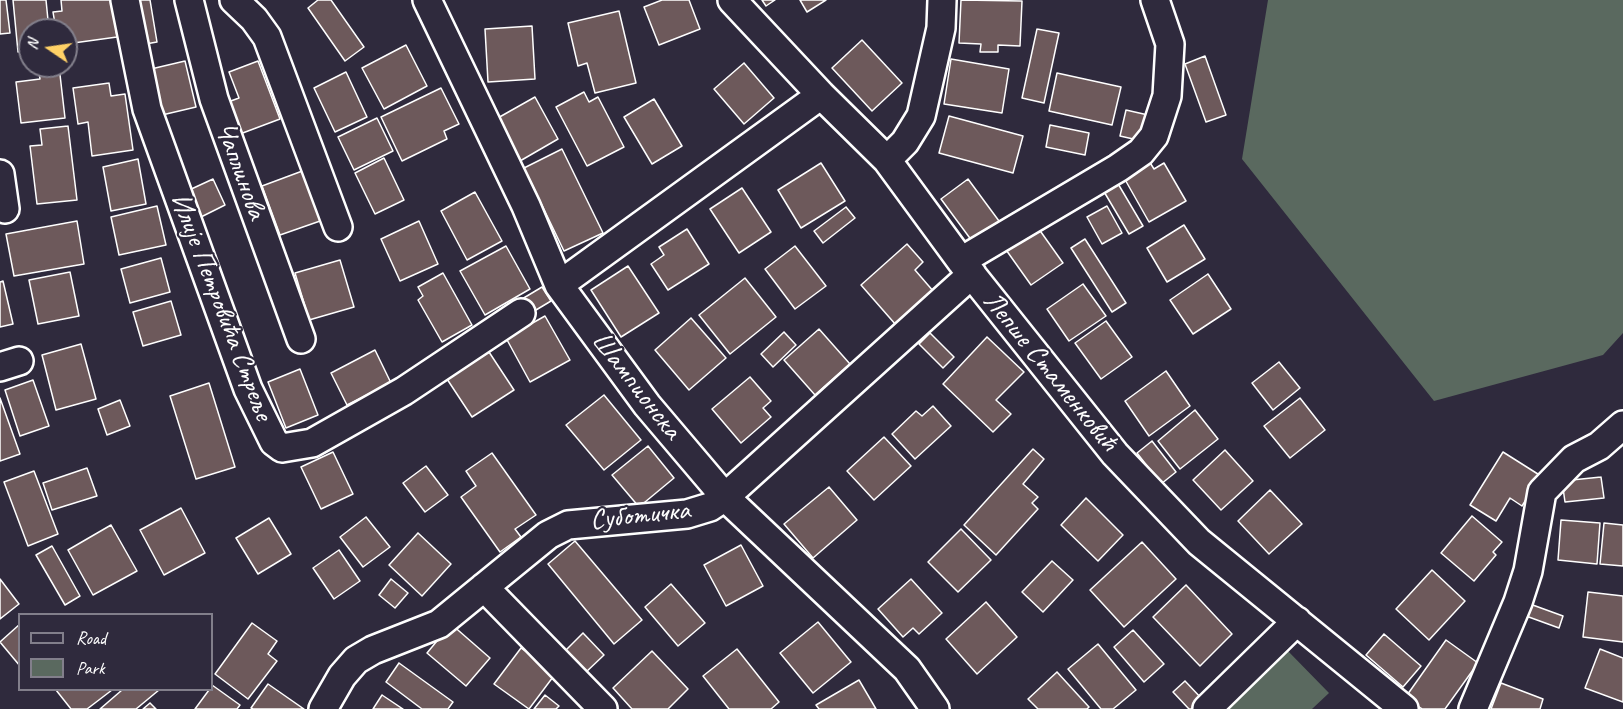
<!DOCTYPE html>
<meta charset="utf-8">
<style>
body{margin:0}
#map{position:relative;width:1623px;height:709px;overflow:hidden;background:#2f2a3d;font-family:Caveat,sans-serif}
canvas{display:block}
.legend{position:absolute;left:18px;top:613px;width:195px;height:78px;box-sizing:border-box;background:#2f2a3d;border:2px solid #827f8b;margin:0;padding:8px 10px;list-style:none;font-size:18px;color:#fff}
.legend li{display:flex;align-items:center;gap:12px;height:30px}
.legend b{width:30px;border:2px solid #827f8b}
.north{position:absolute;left:18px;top:18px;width:60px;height:60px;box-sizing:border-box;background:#2f2a3d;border:2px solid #827f8b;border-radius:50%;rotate:283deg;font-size:16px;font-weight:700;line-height:24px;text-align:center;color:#fff}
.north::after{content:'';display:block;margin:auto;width:21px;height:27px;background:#ffd166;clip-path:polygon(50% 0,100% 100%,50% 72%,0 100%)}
</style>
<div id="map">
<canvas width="1623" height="709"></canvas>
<ul class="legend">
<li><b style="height:8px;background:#2f2a3d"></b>Road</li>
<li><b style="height:16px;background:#5a695f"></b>Park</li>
</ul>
<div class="north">N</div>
</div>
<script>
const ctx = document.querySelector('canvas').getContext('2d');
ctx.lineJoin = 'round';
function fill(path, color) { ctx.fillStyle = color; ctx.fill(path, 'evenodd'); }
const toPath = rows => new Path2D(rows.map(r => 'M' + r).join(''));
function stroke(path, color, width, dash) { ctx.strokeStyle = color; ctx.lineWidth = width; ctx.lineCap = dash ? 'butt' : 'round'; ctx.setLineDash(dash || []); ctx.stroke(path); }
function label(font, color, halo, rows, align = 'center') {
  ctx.font = font + ' Caveat,sans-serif'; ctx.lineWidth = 4.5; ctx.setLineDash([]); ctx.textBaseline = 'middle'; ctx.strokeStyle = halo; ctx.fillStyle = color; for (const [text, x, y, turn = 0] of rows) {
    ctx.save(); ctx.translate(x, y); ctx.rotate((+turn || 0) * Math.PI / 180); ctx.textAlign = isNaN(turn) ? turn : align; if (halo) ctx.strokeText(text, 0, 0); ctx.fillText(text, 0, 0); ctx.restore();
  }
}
fill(toPath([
 [1268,0,1623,0,1623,333,1603,355,1434,401,1242,159],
 [1286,649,1329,693,1312,709,1225,709]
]), '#5a695f');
const building = toPath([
 [0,0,6,0,10,33,0,34,0,0],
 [13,0,46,0,49,30,30,30,30,51,18,52,13,0],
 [61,0,112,0,117,37,66,44,66,30,56,30,53,12,62,11,61,0],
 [133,0,150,0,157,42,140,45,133,0],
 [318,0,331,0,364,47,345,61,308,8,318,0],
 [662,0,689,0,700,29,659,45,644,7,662,0],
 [762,0,775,0,766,6,762,0],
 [800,0,826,0,807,12,800,0],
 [961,0,1022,1,1020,46,998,45,998,52,980,52,981,44,959,43,961,0],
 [619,11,636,83,595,93,587,63,578,66,568,23,619,11],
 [532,26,535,79,488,82,485,29,532,26],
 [1037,29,1059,33,1044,103,1022,98,1037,29],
 [862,40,902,83,872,111,832,68,862,40],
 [406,45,427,86,384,109,362,68,406,45],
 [1205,56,1226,115,1206,122,1185,64,1205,56],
 [951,59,1009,69,1002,113,944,104,951,59],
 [185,61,196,107,162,115,151,69,185,61],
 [258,61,280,119,240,134,228,102,239,98,229,72,258,61],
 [744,63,774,98,744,124,714,89,744,63],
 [38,66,59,66,65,118,21,123,16,82,40,79,38,66],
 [346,72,367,117,335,132,314,88,346,72],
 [1057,73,1121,87,1112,125,1049,111,1057,73],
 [109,83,111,96,125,94,133,150,92,156,88,122,78,124,73,88,109,83],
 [441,88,459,124,444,131,447,139,402,161,381,117,441,88],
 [584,92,589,102,598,97,624,147,587,166,556,107,584,92],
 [535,97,558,139,520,161,496,119,535,97],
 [654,99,682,146,652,164,624,117,654,99],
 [1126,110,1148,115,1142,141,1120,136,1126,110],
 [949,116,1023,136,1013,173,939,153,949,116],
 [377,118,393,151,354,170,338,137,377,118],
 [1050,125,1089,133,1085,155,1046,147,1050,125],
 [68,126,77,200,37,204,30,146,42,145,40,129,68,126],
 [562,149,603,233,564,251,524,168,562,149],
 [384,158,404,200,375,214,355,173,384,158],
 [138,159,146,204,111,211,103,167,138,159],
 [1149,161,1154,169,1164,163,1186,201,1149,222,1123,176,1149,161],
 [821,163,845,201,801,228,778,190,821,163],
 [305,170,323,220,280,235,262,186,305,170],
 [213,179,225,205,199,218,187,191,213,179],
 [968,179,999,221,972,241,941,199,968,179],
 [1117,182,1143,226,1129,234,1103,190,1117,182],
 [742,188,771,232,739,253,710,209,742,188],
 [475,192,502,241,467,260,441,211,475,192],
 [157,206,166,245,119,255,111,217,157,206],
 [1107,206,1122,233,1102,244,1087,217,1107,206],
 [846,207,855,218,823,243,814,231,846,207],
 [77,221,84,264,14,276,6,234,77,221],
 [419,221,438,264,400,281,381,239,419,221],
 [1036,225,1063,263,1031,285,1004,247,1036,225],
 [1184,225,1205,259,1167,282,1147,248,1184,225],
 [687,229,709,264,668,290,651,264,664,255,659,247,687,229],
 [1085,239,1126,303,1112,312,1071,248,1085,239],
 [907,244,923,262,915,270,934,292,896,325,861,285,907,244],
 [506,246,530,289,485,315,460,271,506,246],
 [795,246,826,286,795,309,765,269,795,246],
 [161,258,170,292,130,303,121,269,161,258],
 [340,260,354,307,309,320,295,273,340,260],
 [628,266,659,313,621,337,591,290,628,266],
 [70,272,79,316,38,324,29,280,70,272],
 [443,273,472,325,442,342,418,300,423,296,418,287,443,273],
 [1208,274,1231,309,1193,334,1170,300,1208,274],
 [745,278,776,317,730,354,699,315,745,278],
 [3,281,13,324,0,327,0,282,3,281],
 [1083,284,1106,316,1069,341,1047,309,1083,284],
 [542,287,551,301,531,313,522,299,542,287],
 [171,301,181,335,143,346,133,312,171,301],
 [545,316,570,360,530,382,506,338,545,316],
 [691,318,726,358,689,390,655,350,691,318],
 [1106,321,1132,357,1101,379,1075,343,1106,321],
 [819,329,850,364,815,395,784,360,819,329],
 [784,332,796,345,773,367,761,354,784,332],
 [930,333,954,357,943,368,919,344,930,333],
 [987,337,1024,372,996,400,1011,414,993,432,943,384,987,337],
 [81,344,96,399,56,410,42,355,81,344],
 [375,350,391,383,347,405,331,373,375,350],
 [489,352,514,390,472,417,447,379,489,352],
 [1279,362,1300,388,1273,410,1252,383,1279,362],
 [300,369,318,415,286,428,268,382,300,369],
 [1166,371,1190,406,1149,436,1125,401,1166,371],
 [750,377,771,401,763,408,771,417,741,443,712,409,750,377],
 [33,380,49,426,20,436,5,390,33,380],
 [209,383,235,467,196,479,170,396,209,383],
 [604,395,641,440,604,470,566,425,604,395],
 [0,398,20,454,0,461,0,398],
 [1300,398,1325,430,1290,458,1264,426,1300,398],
 [120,400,130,426,107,435,98,409,120,400],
 [933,406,951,426,915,459,892,434,916,411,922,416,933,406],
 [1195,410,1218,439,1180,469,1158,441,1195,410],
 [884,437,911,466,874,500,847,471,884,437],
 [1152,441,1176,472,1161,484,1137,453,1152,441],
 [648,446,674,478,639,507,612,475,648,446],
 [1033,449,1044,459,1023,484,1038,497,1032,503,1038,509,996,555,964,525,1033,449],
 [1225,450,1253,481,1221,510,1193,480,1225,450],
 [333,452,353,494,321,509,301,467,333,452],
 [1503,452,1541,476,1522,506,1510,498,1496,521,1470,505,1503,452],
 [492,453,536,515,515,529,521,537,500,552,461,497,476,486,466,471,492,453],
 [426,466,448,495,425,512,403,483,426,466],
 [87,468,97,496,52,510,43,483,87,468],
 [34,471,58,534,28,546,4,482,34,471],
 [1601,477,1604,498,1565,502,1562,481,1601,477],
 [829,487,857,520,813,558,784,524,829,487],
 [1270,490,1302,524,1269,554,1238,521,1270,490],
 [1086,498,1123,535,1098,561,1061,525,1086,498],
 [181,508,205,553,164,575,140,530,181,508],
 [1472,516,1502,542,1493,552,1496,555,1474,581,1441,553,1472,516],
 [366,517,390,547,363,567,340,537,366,517],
 [269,518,291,554,258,574,236,538,269,518],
 [1561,520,1600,523,1597,564,1558,560,1561,520],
 [1604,523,1623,525,1623,566,1600,564,1604,523],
 [111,525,137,571,93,595,68,550,111,525],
 [961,529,991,560,958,592,928,562,961,529],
 [418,533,451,564,422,596,389,565,418,533],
 [575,541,642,620,614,644,548,564,575,541],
 [1142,542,1176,579,1124,627,1090,590,1142,542],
 [741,545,763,586,726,606,704,565,741,545],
 [52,546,80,596,65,605,36,555,52,546],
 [339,550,360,581,334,599,313,568,339,550],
 [1052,561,1073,580,1043,612,1022,592,1052,561],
 [1432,570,1465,601,1429,640,1396,609,1432,570],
 [0,579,19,604,0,619,0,579],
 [391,579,408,593,395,608,379,595,391,579],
 [911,579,942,613,919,634,913,628,903,637,878,609,911,579],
 [671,584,705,623,678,646,645,607,671,584],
 [1186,585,1232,634,1200,666,1153,617,1186,585],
 [1588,592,1623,596,1623,642,1583,637,1588,592],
 [986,602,1017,637,977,674,946,639,986,602],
 [1530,604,1563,616,1559,628,1526,616,1530,604],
 [818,622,851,662,813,693,780,653,818,622],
 [252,623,277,641,268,654,277,661,248,699,215,674,252,623],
 [20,624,20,666,0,642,20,624],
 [451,624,490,658,466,686,427,653,451,624],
 [1133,630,1164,664,1144,682,1114,647,1133,630],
 [583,633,604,655,584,674,563,653,583,633],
 [1384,634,1421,666,1403,687,1366,655,1384,634],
 [1446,640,1478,663,1445,709,1422,709,1405,698,1446,640],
 [1098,644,1136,690,1113,709,1101,709,1068,669,1098,644],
 [521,648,556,673,529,709,494,684,521,648],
 [737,649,779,702,771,709,729,709,703,676,737,649],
 [1600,649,1623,658,1623,702,1585,688,1600,649],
 [652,651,688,689,668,709,632,709,613,688,652,651],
 [399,663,453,702,448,709,422,709,386,682,399,663],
 [1057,672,1089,707,1087,709,1038,709,1028,699,1057,672],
 [859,680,876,709,819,709,816,705,859,680],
 [1185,681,1203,700,1193,709,1189,709,1173,692,1185,681],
 [1501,683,1543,699,1540,709,1491,709,1501,683],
 [268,684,304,709,253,709,251,708,268,684],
 [212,685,240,705,237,709,195,709,209,690,212,690,212,685],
 [56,690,112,690,87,709,71,709,56,690],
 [122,690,159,690,136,709,100,709,122,690],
 [382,695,403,709,373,709,382,695],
 [545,695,559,706,556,709,534,709,545,695],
 [150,703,156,709,143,709,150,703]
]);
fill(building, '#6d595b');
stroke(building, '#fff', 1.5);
const minor = toPath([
 [125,0,147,109,248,389,274,442,282,448,312,443,404,391,521,313],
 [189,0,214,99,301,339],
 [234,0,254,19,267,37,338,227],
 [427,0,526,206,559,285,647,405,725,497,907,669,935,709],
 [732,0,821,95,887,160,961,261,1115,454,1199,542,1404,709],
 [887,160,905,142,921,116,941,28,942,0],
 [0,174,5,209],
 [961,261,1118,168,1141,152,1154,136,1167,96,1170,44,1155,0],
 [559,285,821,95],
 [0,367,19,361],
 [484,587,603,709],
 [323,709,342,676,356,660,373,650,439,624,548,535,568,525,687,514,710,507,725,497,972,274],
 [1207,709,1297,621],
 [1473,709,1518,602,1528,571,1542,492,1574,459,1599,446,1623,425]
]);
stroke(minor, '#fff', 32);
stroke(minor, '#2f2a3d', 27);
label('28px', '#fff', '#2f2a3d', [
 ["Чаплинова",240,171,70],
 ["Илије Петровића Стреље",221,307,69],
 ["Лепше Стаменковић",1050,372,51],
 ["Шампионска",636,386,52],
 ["Суботичка",640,516,-6]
]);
</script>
